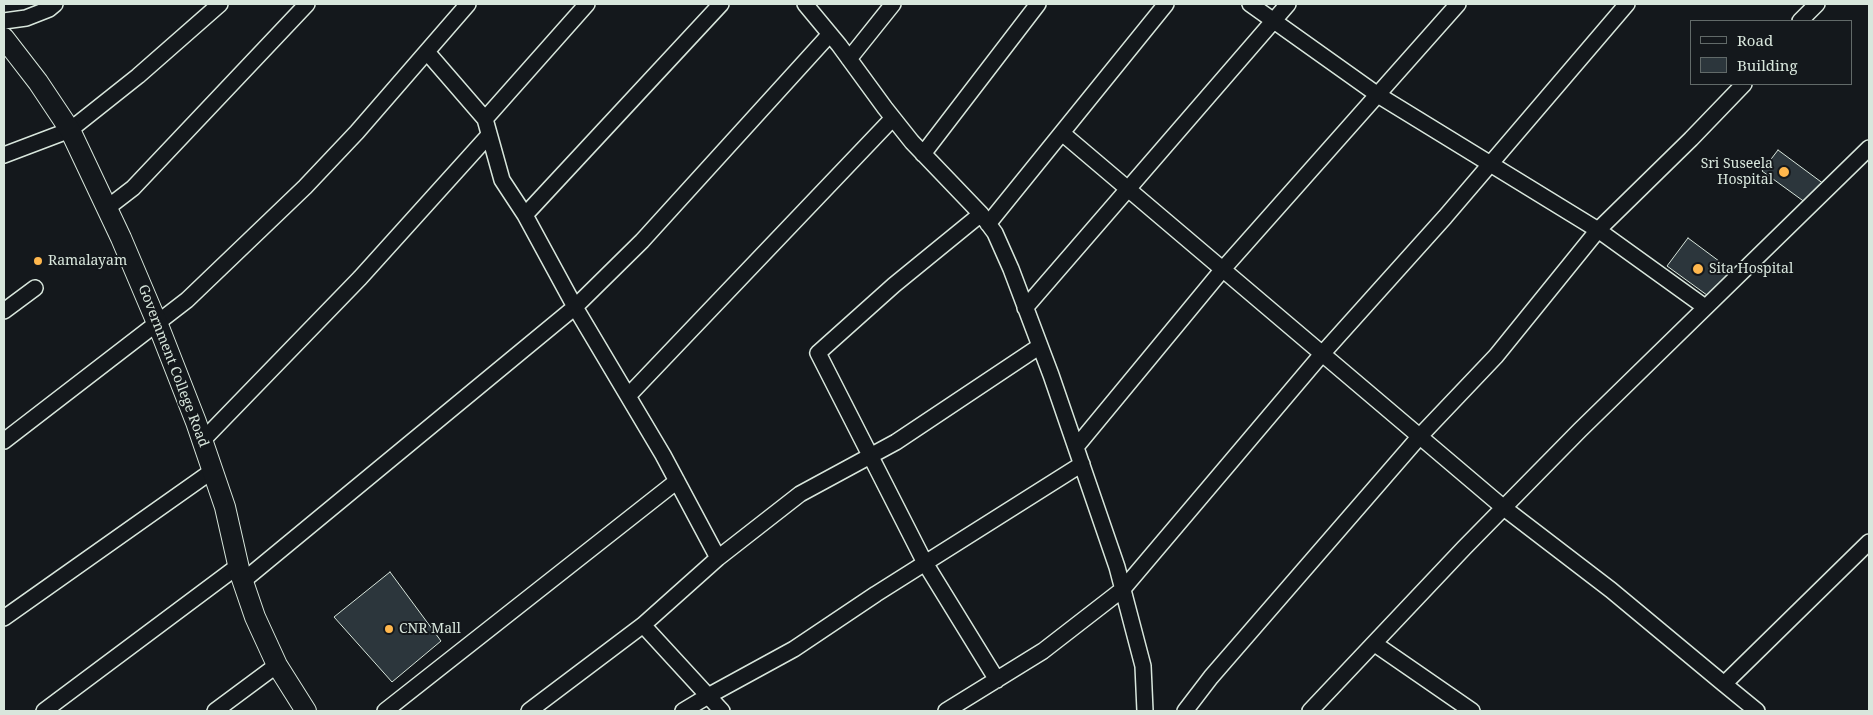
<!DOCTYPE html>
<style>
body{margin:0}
#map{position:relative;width:1873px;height:715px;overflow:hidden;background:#14181c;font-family:"Noto Serif",serif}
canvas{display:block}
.frame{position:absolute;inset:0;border:5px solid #d8e6dc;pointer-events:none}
.legend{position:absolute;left:1690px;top:20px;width:162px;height:65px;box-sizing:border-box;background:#14181c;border:1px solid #626a69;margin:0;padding:6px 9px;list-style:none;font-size:15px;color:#d8e6dc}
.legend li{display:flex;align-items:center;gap:10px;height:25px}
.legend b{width:25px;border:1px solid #626a69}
</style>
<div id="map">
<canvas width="1873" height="715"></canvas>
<div class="frame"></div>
<ul class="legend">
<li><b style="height:6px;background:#14181c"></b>Road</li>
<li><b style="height:14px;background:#2c363c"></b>Building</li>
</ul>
</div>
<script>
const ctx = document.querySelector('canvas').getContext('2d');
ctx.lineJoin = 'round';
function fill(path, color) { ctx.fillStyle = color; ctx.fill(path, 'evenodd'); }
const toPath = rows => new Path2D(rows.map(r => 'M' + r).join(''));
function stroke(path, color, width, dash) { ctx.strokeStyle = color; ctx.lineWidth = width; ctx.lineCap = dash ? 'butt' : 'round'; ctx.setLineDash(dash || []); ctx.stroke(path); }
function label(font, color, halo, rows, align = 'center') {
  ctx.font = font + ' "Noto Serif",serif'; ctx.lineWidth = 4; ctx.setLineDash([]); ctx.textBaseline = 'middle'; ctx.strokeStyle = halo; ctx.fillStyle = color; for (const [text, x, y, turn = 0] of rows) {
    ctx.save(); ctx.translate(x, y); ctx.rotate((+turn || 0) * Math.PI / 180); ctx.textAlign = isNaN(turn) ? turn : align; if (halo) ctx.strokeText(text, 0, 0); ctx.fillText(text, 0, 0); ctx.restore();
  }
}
const building = toPath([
 [1778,150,1828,187,1813,208,1762,171,1778,150],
 [1688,238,1731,270,1711,298,1667,266,1688,238],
 [390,572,441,641,392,682,334,617,390,572]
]);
fill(building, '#2c363c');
stroke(building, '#d8e6dc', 1);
const street = toPath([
 [805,4,839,45,885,108,912,142,981,214,995,233,1011,269,1051,375,1117,567,1143,666,1145,711],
 [1250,4,1378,95,1598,230,1705,307],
 [4,21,26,18,49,9,55,4],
 [1800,21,1817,4],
 [427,52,485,119,502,180,525,215,575,307,663,455,718,558],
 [849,59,893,4],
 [485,119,587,4],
 [1062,133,1504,508,1611,590,1724,684,1869,542],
 [923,154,1038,4],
 [4,155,70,130,138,76,220,4],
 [107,208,133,188,307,4],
 [981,214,894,285,818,353,925,563,997,680],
 [525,215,721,4],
 [988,224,1166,4],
 [1025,308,1288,4],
 [4,311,35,288],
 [628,396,893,118],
 [4,441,187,300,305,187,357,132,468,4],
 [202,441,360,278,489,135],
 [1076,447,1223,269,1458,4],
 [243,581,575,307,642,241,830,34],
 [4,618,212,471],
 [643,625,722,711],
 [1375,644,1472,711],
 [1724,684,1757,711],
 [44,711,238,566],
 [215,711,277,665],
 [385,711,677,481],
 [529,711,643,625,718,558,800,494,896,442,1040,346],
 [683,711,708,696,794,649,876,594,1082,464],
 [946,711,1043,651,1123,589,1322,354,1445,217,1627,4],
 [1185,711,1211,677,1420,436,1496,356,1598,230,1691,139,1744,84],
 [1310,711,1464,548,1580,430,1869,148]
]);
const secondary = toPath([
 [4,38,38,82,70,130,121,238,160,330,196,422,225,507,240,573,255,617,277,665,306,711]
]);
stroke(street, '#d8e6dc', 18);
stroke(secondary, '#d8e6dc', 22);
stroke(street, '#14181c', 15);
stroke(secondary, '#14181c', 20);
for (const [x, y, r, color] of [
 [1784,172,6,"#ffb74d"],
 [38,261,5,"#ffb74d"],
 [1698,269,6,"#ffb74d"],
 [389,629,5,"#ffb74d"]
]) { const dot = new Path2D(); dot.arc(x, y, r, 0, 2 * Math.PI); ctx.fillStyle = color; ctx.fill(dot); stroke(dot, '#14181c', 2); }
label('14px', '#d8e6dc', '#14181c', [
 ["Sri Suseela",1773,164,"right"],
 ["Hospital",1773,180,"right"],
 ["Ramalayam",48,261],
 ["Sita Hospital",1709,269],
 ["CNR Mall",399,629]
], 'left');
label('14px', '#d8e6dc', '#14181c', [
 ["Government College Road",173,366,69]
]);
</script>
